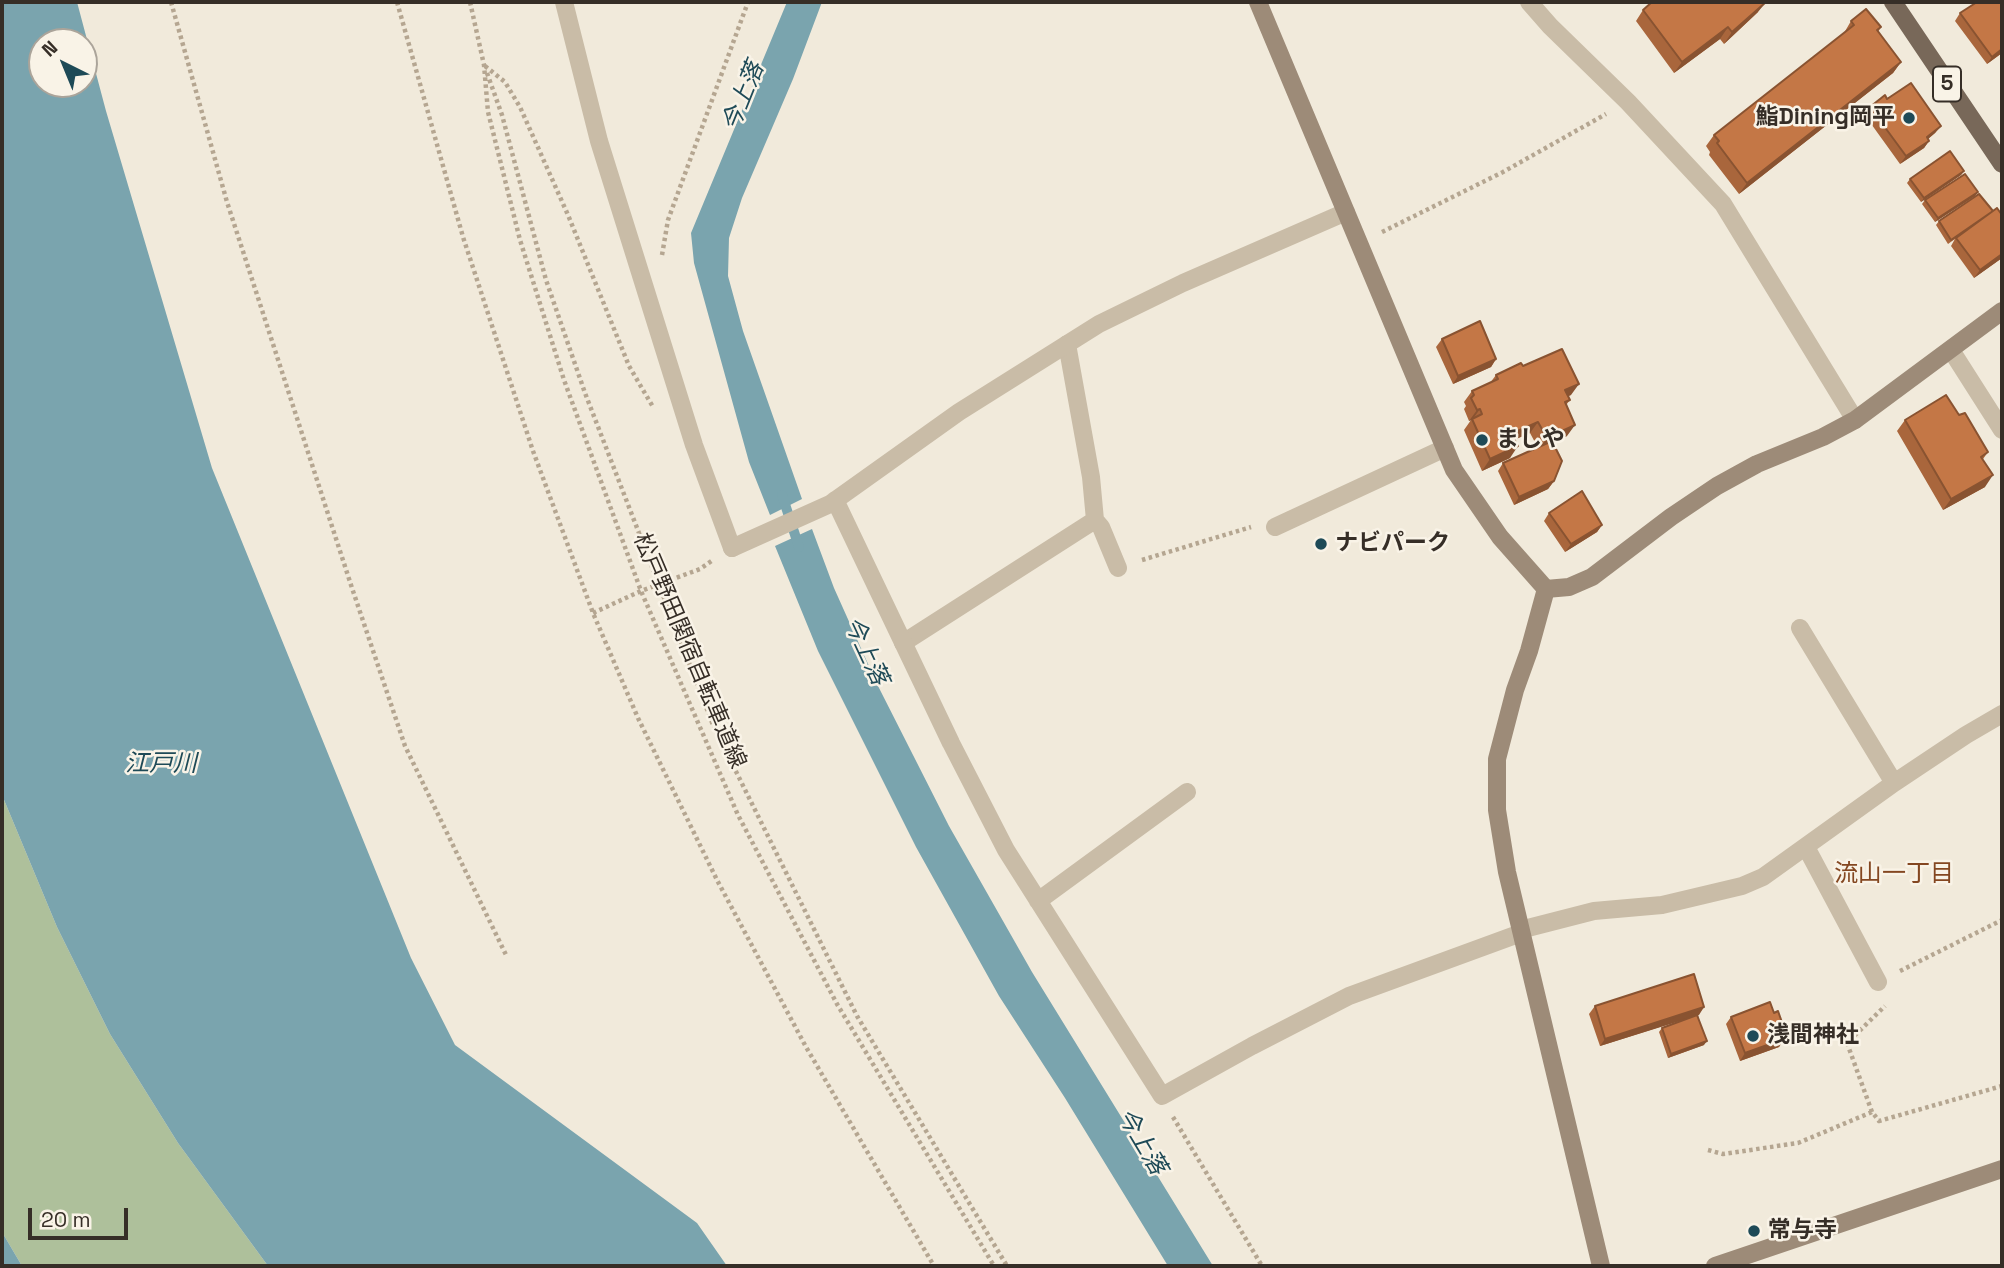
<!DOCTYPE html>
<meta charset="utf-8">
<style>
body{margin:0}
#map{position:relative;width:2004px;height:1268px;overflow:hidden;background:#f1eadb;font-family:"Space Grotesk",sans-serif}
canvas{display:block}
.frame{position:absolute;inset:0;border:4px solid #362e27;pointer-events:none}
.north{position:absolute;left:28px;top:28px;width:70px;height:70px;box-sizing:border-box;background:#f9f3e7;border:2px solid #aba49a;border-radius:50%;rotate:317deg;font-size:19px;font-weight:700;line-height:28px;text-align:center;color:#362e27}
.north::after{content:'';display:block;margin:auto;width:24px;height:32px;background:#1e4a57;clip-path:polygon(50% 0,100% 100%,50% 72%,0 100%)}
.scale{position:absolute;left:28px;top:1208px;width:100px;height:32px;box-sizing:border-box;border:4px solid #362e27;border-top:0;padding-left:9px;font-size:21px;line-height:24px;white-space:nowrap;color:#362e27;-webkit-text-stroke:5px #f9f3e7;paint-order:stroke}
</style>
<div id="map">
<canvas width="2004" height="1268"></canvas>
<div class="frame"></div>
<div class="north">N</div>
<div class="scale">20 m</div>
</div>
<script>
const ctx = document.querySelector('canvas').getContext('2d');
ctx.lineJoin = 'round';
function fill(path, color) { ctx.fillStyle = color; ctx.fill(path, 'evenodd'); }
const toPath = rows => new Path2D(rows.map(r => 'M' + r).join(''));
function stroke(path, color, width, dash) { ctx.strokeStyle = color; ctx.lineWidth = width; ctx.lineCap = dash ? 'butt' : 'round'; ctx.setLineDash(dash || []); ctx.stroke(path); }
function label(font, color, halo, rows, align = 'center') {
  ctx.font = font + ' "Space Grotesk","Noto Sans JP",sans-serif'; ctx.lineWidth = 5; ctx.setLineDash([]); ctx.textBaseline = 'middle'; ctx.strokeStyle = halo; ctx.fillStyle = color; for (const [text, x, y, turn = 0] of rows) {
    ctx.save(); ctx.translate(x, y); ctx.rotate((+turn || 0) * Math.PI / 180); ctx.textAlign = isNaN(turn) ? turn : align; if (halo) ctx.strokeText(text, 0, 0); ctx.fillText(text, 0, 0); ctx.restore();
  }
}
fill(toPath([
 [2,795,57,927,110,1034,178,1143,268,1266,22,1266,2,1232]
]), '#aec09b');
fill(toPath([
 [2,2,77,2,106,111,212,468,411,958,455,1045,697,1223,727,1266,268,1266,178,1143,110,1034,57,927,2,795],
 [42,42,84,42,84,84,42,84],
 [787,2,822,2,793,79,742,198,729,238,728,276,743,331,802,499,770,515,749,462,694,263,691,233],
 [812,529,834,588,877,684,949,826,1032,972,1213,1266,1168,1266,1065,1098,999,996,916,847,818,651,775,546],
 [2,1232,22,1266,2,1266]
]), '#7aa4ae');
stroke(toPath([
 [782,495,799,547]
]), '#7aa4ae', 10);
stroke(toPath([
 [171,2,227,202,351,585,405,746,507,957],
 [397,2,463,237,533,451,593,613,638,718,717,880,806,1047,934,1266],
 [470,2,484,65,488,112,520,240,564,380,641,591,738,815,837,1004,994,1266],
 [485,66,505,82,520,107,568,215,629,366,653,407],
 [487,73,502,115,546,280,585,393,713,725,857,1016,1007,1266],
 [1382,232,1503,172,1606,114],
 [662,255,668,220,748,2],
 [1142,560,1251,527],
 [593,613,641,591,700,569,713,560],
 [1900,971,2002,920],
 [1872,1112,1847,1043,1885,1006],
 [1173,1117,1262,1266],
 [1708,1150,1723,1154,1798,1143,1872,1112,1879,1121,2002,1086]
]), '#b5a691', 4.5, [3.5, 3.5]);
stroke(toPath([
 [564,2,599,141,694,445,732,548],
 [1095,520,1101,527,1118,568],
 [1275,527,1445,448],
 [1800,628,1894,783],
 [903,643,1095,520,1091,477,1067,344],
 [1806,847,1878,982],
 [1520,930,1594,911,1662,905,1742,886,1763,877,1894,783,1966,735,2002,714]
]), '#c9bca7', 18);
stroke(toPath([
 [1529,2,1550,26,1628,102,1723,204,1855,420],
 [1951,350,2002,430],
 [835,500,951,743,1006,850,1162,1096,1252,1046,1349,996,1521,933],
 [732,548,830,504,959,412,1099,324,1183,283,1346,212],
 [1038,901,1187,792]
]), '#c9bca7', 18);
stroke(toPath([
 [1258,2,1454,470,1500,537,1546,589],
 [1546,589,1529,651,1515,690,1497,759,1497,810,1507,872,1601,1266],
 [1546,589,1569,587,1592,577,1671,517,1717,486,1757,464,1823,437,1855,420,2002,311],
 [1715,1266,2002,1169]
]), '#9d8b78', 18);
stroke(toPath([
 [1893,2,2002,164]
]), '#786859', 18);
fill(toPath([
 [1643,10,1758,12,1724,44,1720,39,1674,73,1636,21],
 [1960,13,2002,53,1987,64,1955,21],
 [1851,21,1881,27,1878,32,1901,62,1893,73,1739,194,1709,155,1710,152,1706,146,1714,135,1844,33],
 [1887,99,1941,126,1935,133,1928,139,1929,141,1924,148,1900,164,1864,114,1870,107],
 [1964,171,1961,175,1921,202,1907,183,1910,179],
 [1978,192,1975,196,1935,222,1922,204,1925,200],
 [1939,221,2002,258,1974,278,1951,246,1955,239,1948,244,1936,225],
 [1442,339,1496,359,1491,367,1453,384,1436,347],
 [1523,366,1571,395,1568,396,1570,400,1566,405,1567,436,1553,443,1554,481,1548,489,1514,505,1498,471,1503,463,1538,448,1530,433,1514,440,1510,458,1482,471,1464,430,1471,420,1469,421,1464,409,1466,406,1464,402,1472,391,1490,383,1496,375],
 [1959,415,1988,452,1983,459,1985,487,1943,510,1897,431,1905,420],
 [1549,513,1602,525,1597,532,1565,552,1544,521],
 [1595,1006,1704,1007,1698,1015,1704,1045,1668,1058,1659,1032,1662,1028,1688,1018,1600,1046,1589,1014],
 [1731,1017,1782,1031,1784,1039,1779,1047,1740,1061,1726,1024]
]), '#a9663c');
fill(toPath([
 [1766,2,1758,12,1724,44,1732,32],
 [1728,27,1720,39,1674,73,1682,62],
 [2002,49,2002,53,1987,64,1992,57],
 [1901,62,1893,73,1739,194,1747,183],
 [1941,126,1935,133,1922,144,1927,137],
 [1929,141,1924,148,1900,164,1906,156],
 [1964,171,1961,175,1921,202,1924,198],
 [1978,192,1975,196,1935,222,1938,218],
 [2002,254,2002,258,1974,278,1980,270],
 [1496,359,1491,367,1453,384,1458,376],
 [1579,384,1571,395,1557,401,1565,390],
 [1480,409,1472,420,1469,421,1477,410],
 [1538,422,1530,433,1511,441,1513,433],
 [1575,425,1567,436,1539,449,1547,438],
 [1518,446,1510,458,1482,471,1490,459],
 [1993,475,1985,487,1943,510,1951,499],
 [1554,481,1548,489,1514,505,1519,497],
 [1602,525,1597,532,1565,552,1571,544],
 [1704,1007,1699,1015,1600,1046,1605,1039],
 [1784,1039,1779,1047,1740,1061,1745,1053],
 [1707,1041,1704,1045,1668,1058,1671,1054]
]), '#895331');
const building = toPath([
 [1652,2,1766,2,1732,32,1728,27,1682,62,1643,10,1652,2],
 [1977,2,2002,2,2002,49,1992,57,1960,13,1977,2],
 [1866,9,1881,27,1877,30,1901,62,1747,183,1717,143,1719,141,1714,135,1854,25,1851,21,1866,9],
 [1911,83,1941,126,1927,137,1929,141,1906,156,1870,107,1885,95,1887,99,1911,83],
 [1950,151,1964,171,1924,198,1910,179,1950,151],
 [1965,174,1978,192,1938,218,1925,200,1965,174],
 [1979,194,1993,211,1951,240,1939,221,1979,194],
 [1997,208,2002,215,2002,254,1980,270,1956,238,1997,208],
 [1480,321,1496,359,1458,376,1442,339,1480,321],
 [1562,349,1579,384,1565,390,1570,400,1565,402,1575,425,1547,438,1538,422,1513,433,1515,436,1513,437,1518,446,1490,459,1472,419,1482,414,1480,409,1477,410,1471,398,1474,395,1472,391,1498,379,1496,375,1521,363,1523,366,1562,349],
 [1946,395,1959,415,1965,413,1988,452,1981,457,1993,475,1951,499,1905,420,1946,395],
 [1552,441,1562,461,1554,481,1519,497,1503,463,1552,441],
 [1582,491,1602,525,1571,544,1549,513,1582,491],
 [1694,974,1704,1007,1605,1039,1595,1006,1694,974],
 [1770,1002,1774,1013,1778,1011,1784,1028,1781,1029,1784,1039,1745,1053,1731,1017,1770,1002],
 [1697,1015,1707,1041,1671,1054,1662,1028,1697,1015]
]);
fill(building, '#c47746');
stroke(building, '#895331', 2);
for (const [x, y, r, color] of [
 [1909,118,7,"#1e4a57"],
 [1482,440,7,"#1e4a57"],
 [1321,544,7,"#1e4a57"],
 [1753,1036,7,"#1e4a57"],
 [1754,1231,7,"#1e4a57"]
]) { const dot = new Path2D(); dot.arc(x, y, r, 0, 2 * Math.PI); ctx.fillStyle = color; ctx.fill(dot); stroke(dot, '#f9f3e7', 2.5); }
for (const [x, y, w] of [
 [1947,84,28]
]) { const box = new Path2D(); box.roundRect(x - w / 2, y - 17.5, w, 35, 5); ctx.fillStyle = '#f9f3e7'; ctx.fill(box); stroke(box, '#362e27', 2); }
label('bold 21px', '#362e27', null, [
 ["5",1947,84]
]);
label('bold 23px', '#362e27', '#f9f3e7', [
 ["鮨Dining岡平",1895,118,"right"],
 ["ましや",1496,440],
 ["ナビパーク",1335,544],
 ["浅間神社",1767,1036],
 ["常与寺",1768,1231]
], 'left');
label('23px', '#362e27', '#f9f3e7', [
 ["松戸野田関宿自転車道線",689,651,67]
]);
label('italic 24px', '#1e4a57', '#f9f3e7', [
 ["今上落",744,97,-68],
 ["今上落",865,651,65],
 ["江戸川",161,764],
 ["今上落",1141,1142,59]
]);
label('24px', '#844721', '#f9f3e7', [
 ["流山一丁目",1894,874]
]);
</script>
